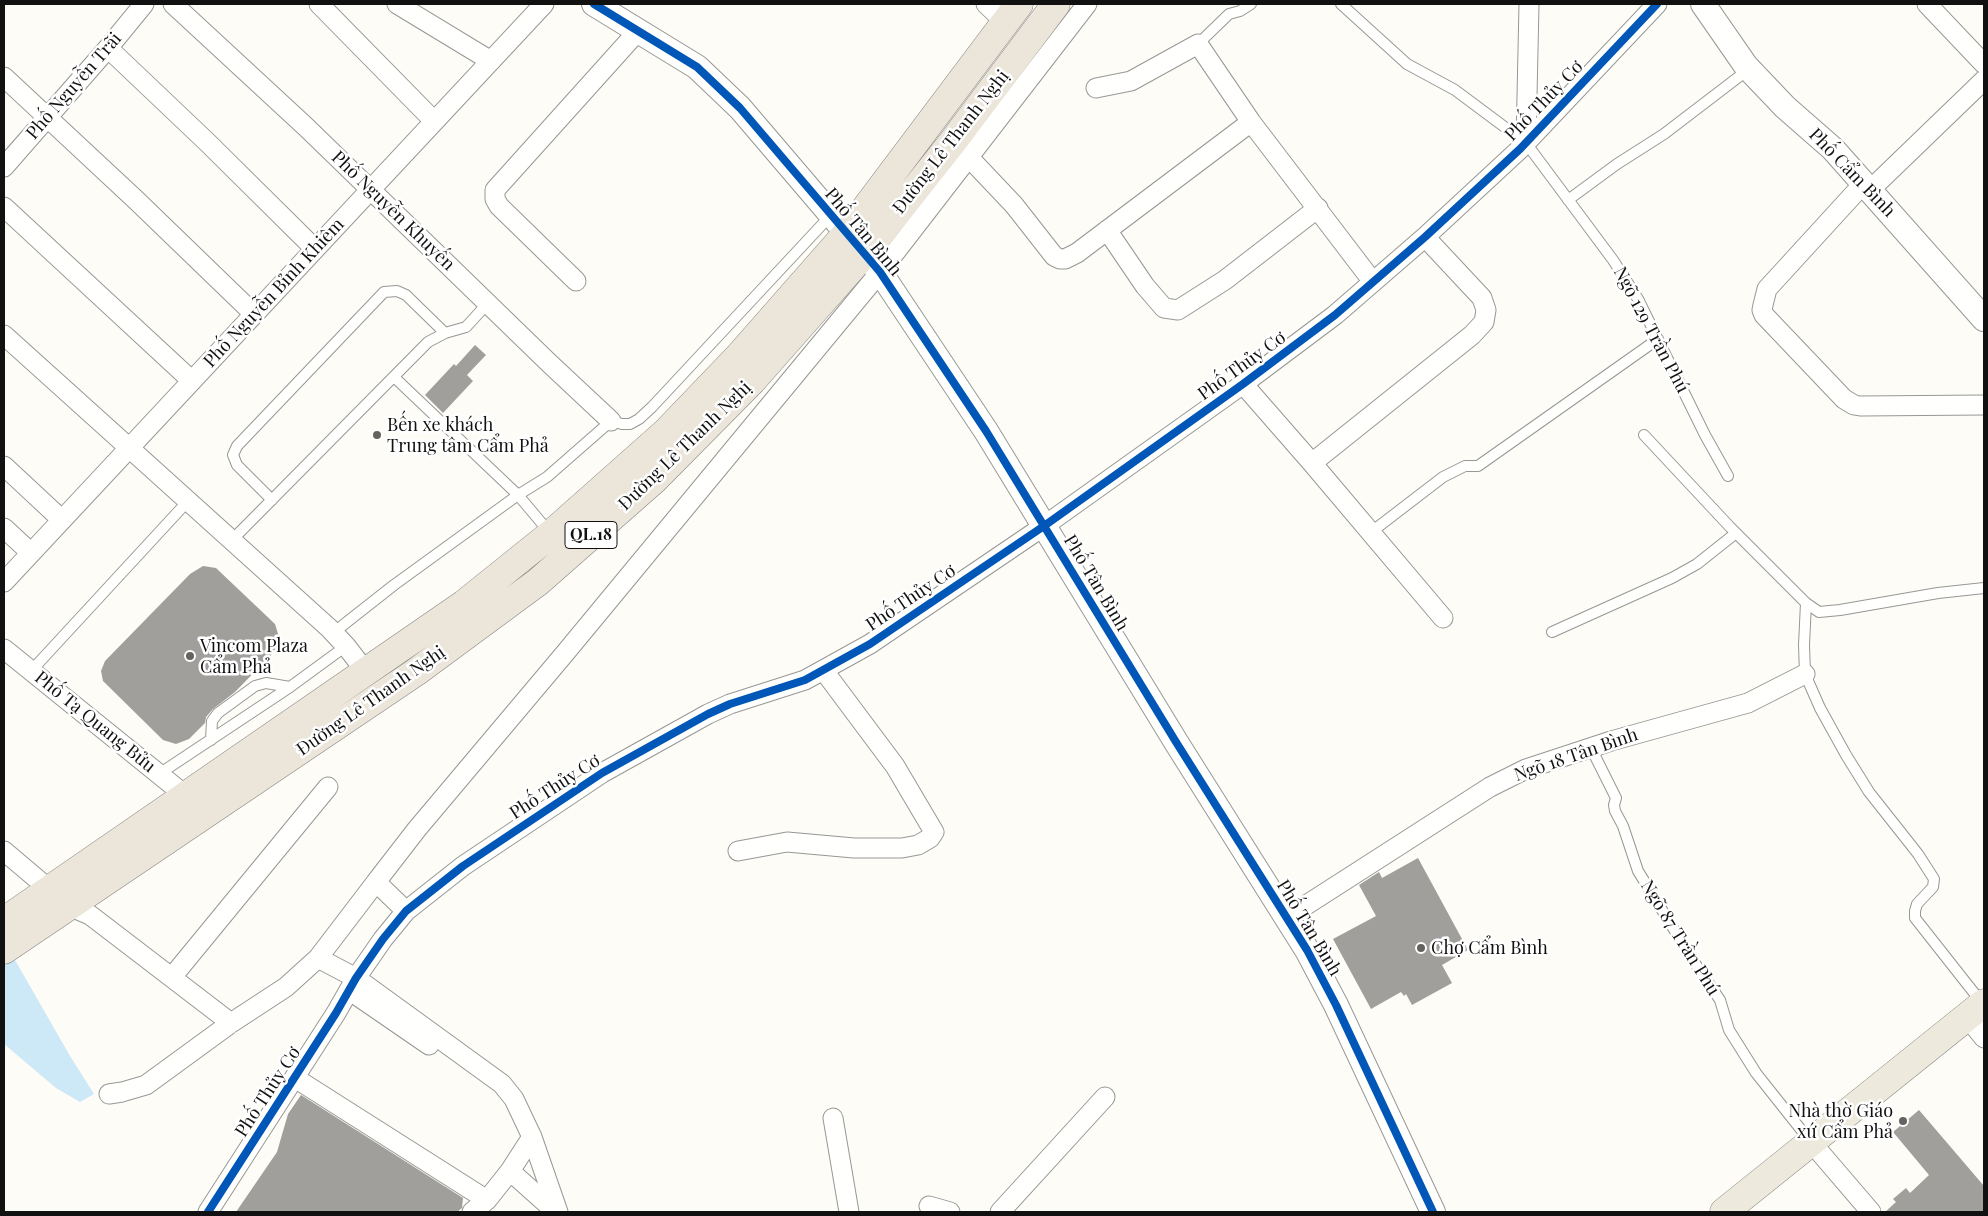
<!DOCTYPE html>
<meta charset="utf-8">
<style>
body{margin:0}
#map{position:relative;width:1988px;height:1216px;overflow:hidden;background:#fdfcf7;font-family:"Playfair Display",serif}
canvas{display:block}
.frame{position:absolute;inset:0;border:5px solid #111;pointer-events:none}
</style>
<div id="map">
<canvas width="1988" height="1216"></canvas>
<div class="frame"></div>
</div>
<script>
const ctx = document.querySelector('canvas').getContext('2d');
ctx.lineJoin = 'round';
function fill(path, color) { ctx.fillStyle = color; ctx.fill(path, 'evenodd'); }
const toPath = rows => new Path2D(rows.map(r => 'M' + r).join(''));
function stroke(path, color, width, dash) { ctx.strokeStyle = color; ctx.lineWidth = width; ctx.lineCap = dash ? 'butt' : 'round'; ctx.setLineDash(dash || []); ctx.stroke(path); }
function label(font, color, halo, rows, align = 'center') {
  ctx.font = font + ' "Playfair Display",serif'; ctx.lineWidth = 5; ctx.setLineDash([]); ctx.textBaseline = 'middle'; ctx.strokeStyle = halo; ctx.fillStyle = color; for (const [text, x, y, turn = 0] of rows) {
    ctx.save(); ctx.translate(x, y); ctx.rotate((+turn || 0) * Math.PI / 180); ctx.textAlign = isNaN(turn) ? turn : align; if (halo) ctx.strokeText(text, 0, 0); ctx.fillText(text, 0, 0); ctx.restore();
  }
}
fill(toPath([
 [4,945,15,960,70,1056,94,1094,80,1102,56,1088,4,1044]
]), '#cde8f7');
fill(toPath([
 [475,345,486,355,467,375,473,381,443,413,425,395,454,364,456,366],
 [203,566,216,568,275,624,279,637,274,652,235,692,213,709,206,717,205,723,189,739,176,744,163,740,103,681,101,671,105,661,190,574],
 [1418,858,1468,950,1442,965,1452,983,1412,1005,1406,994,1404,996,1401,992,1371,1009,1333,939,1376,916,1359,885,1379,872,1382,878],
 [301,1095,463,1198,462,1208,457,1212,236,1212,277,1152,288,1114],
 [1919,1110,1984,1186,1984,1212,1885,1212,1896,1202,1893,1199,1906,1188,1910,1193,1929,1175,1893,1132]
]), '#a19f9c');
const service = toPath([
 [1341,4,1407,64,1455,90,1526,143,1613,260,1638,299,1705,435,1728,476],
 [1198,44,1229,14,1240,11,1251,4],
 [1568,200,1617,164,1664,134,1749,69],
 [394,377,518,495,550,533],
 [1644,435,1730,527,1806,603,1804,645,1805,674,1820,708,1846,755,1869,792,1918,854,1934,879,1933,887,1917,904,1915,911,1915,918,1982,1003],
 [272,500,237,465,233,455,237,446,384,292,397,291,406,295,445,333],
 [1370,533,1443,477,1465,466,1478,466,1658,339],
 [231,541,428,342,445,333,466,327,488,303],
 [1806,603,1819,612,1840,610,1938,593,1984,588],
 [1552,632,1672,578,1697,564,1736,533],
 [333,633,394,585,518,495,547,477,611,421,622,424,630,424,639,419,652,407,831,215],
 [32,670,188,501],
 [211,740,212,721,218,713,255,686,266,683,290,687],
 [1591,748,1616,798,1614,805,1615,811,1623,826,1638,871,1694,962,1720,1000,1729,1030,1756,1073,1810,1141],
 [159,774,290,687,346,646]
]);
const minor = toPath([
 [173,4,306,127,548,362,611,421],
 [319,4,434,121],
 [397,4,491,61],
 [986,4,1005,22],
 [1927,4,1984,64],
 [108,48,208,143,315,249],
 [4,77,136,200,254,314],
 [1096,88,1131,81,1198,44,1251,122,1373,282],
 [1526,143,1529,4],
 [960,148,1014,205,1054,256,1060,259,1065,259,1077,253,1251,122],
 [4,167,108,48,144,4],
 [1864,183,1767,289,1763,305,1762,310,1764,315,1844,399,1854,405,1860,406,1984,405],
 [1870,190,1984,80],
 [4,207,192,381],
 [1107,230,1145,286,1164,308,1178,310,1225,280,1318,208],
 [576,281,499,206,495,199,495,190,638,31],
 [4,335,329,628,346,646,366,672],
 [1243,384,1312,463,1443,618],
 [1312,463,1472,335,1484,322,1486,310,1482,298,1425,237],
 [4,466,62,520],
 [4,528,31,553],
 [4,582,544,4],
 [4,649,186,796],
 [4,851,69,906,90,915,231,1023],
 [738,851,787,842,854,848,902,848,918,845,930,838,934,832,895,766,824,671],
 [406,911,376,882,417,829,566,652,880,272,1087,4],
 [1286,918,1490,787,1526,769,1611,741,1748,703,1805,674],
 [318,958,356,978,502,1084,514,1099,532,1137,558,1212],
 [172,977,328,787],
 [349,990,429,1045],
 [1967,1017,1984,1038],
 [295,1078,487,1200],
 [109,1094,122,1092,146,1085,231,1023,286,987,318,958,376,882],
 [833,1118,849,1212],
 [1811,1142,1871,1212],
 [510,1171,556,1212],
 [929,1206,950,1212],
 [208,1212,336,1013,356,978,383,939,406,911,463,866,602,773,708,714,730,704,805,680,870,644,1044,526,1243,384,1335,315,1425,237,1520,149,1657,4],
 [472,1212,487,1200,510,1171,532,1137],
 [1000,1212,1105,1097]
]);
const tertiary = toPath([
 [594,4,697,67,740,108,880,272,986,431,1176,742,1307,950,1336,1005,1433,1212],
 [1703,4,1746,66,1785,107,1833,149,1984,319]
]);
const primary = toPath([
 [1724,1212,1984,1003]
]);
const trunk = toPath([
 [4,921,464,604,551,534,666,432,738,357,847,233,1019,4],
 [4,950,416,672,538,582,655,479,752,381,864,254,954,140,1056,4]
]);
stroke(service, '#979795', 12);
stroke(minor, '#979795', 21);
stroke(tertiary, '#979795', 26);
stroke(primary, '#858482', 29);
stroke(trunk, '#858482', 29);
stroke(service, '#fffffe', 10);
stroke(minor, '#fffffe', 19);
stroke(tertiary, '#fffffe', 24);
stroke(primary, '#ede9dc', 28);
stroke(trunk, '#ece5da', 28);
stroke(toPath([
 [594,4,697,67,740,108,880,272,986,431,1176,742,1307,950,1336,1005,1433,1212],
 [208,1212,336,1013,356,978,383,939,406,911,463,866,602,773,708,714,730,704,805,680,870,644,1044,526,1243,384,1335,315,1425,237,1520,149,1657,4]
]), '#0057b8', 8);
for (const [x, y, r, color] of [
 [377,435,5,"#646362"],
 [190,656,5,"#646362"],
 [1421,948,5,"#646362"],
 [1903,1121,5,"#646362"]
]) { const dot = new Path2D(); dot.arc(x, y, r, 0, 2 * Math.PI); ctx.fillStyle = color; ctx.fill(dot); stroke(dot, '#fff', 2); }
for (const [x, y, w] of [
 [591,535,52]
]) { const box = new Path2D(); box.roundRect(x - w / 2, y - 13.5, w, 27, 4); ctx.fillStyle = '#fff'; ctx.fill(box); stroke(box, '#111', 1); }
label('bold 16px', '#111', null, [
 ["QL.18",591,535]
]);
label('18px', '#111', '#fff', [
 ["Phố Nguyễn Trãi",74,86,-49],
 ["Phố Thủy Cơ",1544,101,-46],
 ["Đường Lê Thanh Nghị",951,142,-52],
 ["Phố Cẩm Bình",1852,173,46],
 ["Phố Nguyễn Khuyến",393,211,44],
 ["Phố Tân Bình",863,232,50],
 ["Phố Nguyễn Bỉnh Khiêm",274,293,-47],
 ["Ngõ 129 Trần Phú",1651,330,62],
 ["Phố Thủy Cơ",1242,366,-36],
 ["Đường Lê Thanh Nghị",685,446,-44],
 ["Phố Tân Bình",1096,583,59],
 ["Phố Thủy Cơ",911,598,-34],
 ["Đường Lê Thanh Nghị",371,701,-35],
 ["Phố Tạ Quang Bửu",95,722,39],
 ["Ngõ 18 Tân Bình",1576,755,-19],
 ["Phố Thủy Cơ",555,787,-33],
 ["Phố Tân Bình",1309,928,59],
 ["Ngõ 87 Trần Phú",1680,938,58],
 ["Phố Thủy Cơ",268,1092,-57]
]);
label('18px', '#111', '#fff', [
 ["Bến xe khách",387,425],
 ["Trung tâm Cẩm Phả",387,446],
 ["Vincom Plaza",200,646],
 ["Cẩm Phả",200,667],
 ["Chợ Cẩm Bình",1431,948],
 ["Nhà thờ Giáo",1893,1111,"right"],
 ["xứ Cẩm Phả",1893,1132,"right"]
], 'left');
</script>
